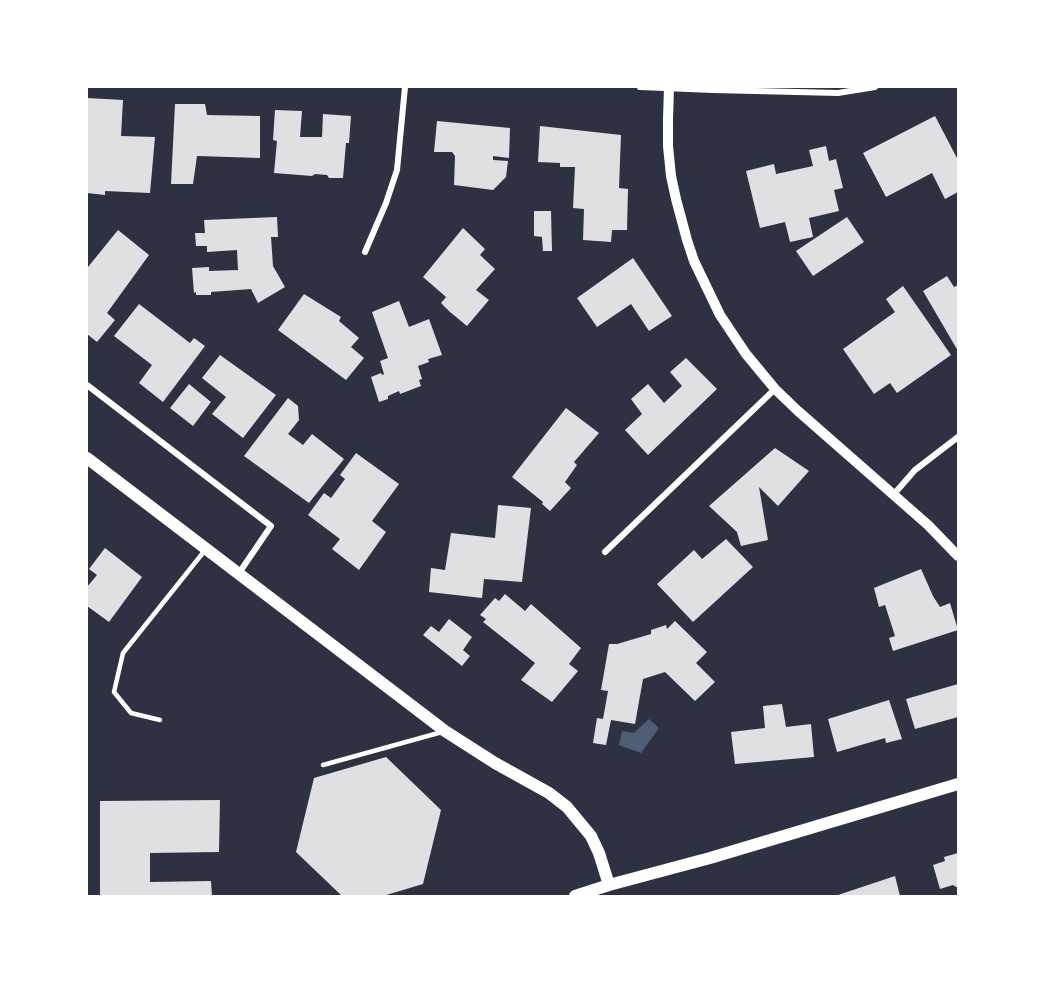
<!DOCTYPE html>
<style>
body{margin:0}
#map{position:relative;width:1045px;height:983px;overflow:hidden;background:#2d3142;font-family:"Sofia Sans Condensed",sans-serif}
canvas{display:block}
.frame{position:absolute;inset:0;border:88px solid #fff;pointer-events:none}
</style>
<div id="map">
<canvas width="1045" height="983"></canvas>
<div class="frame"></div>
</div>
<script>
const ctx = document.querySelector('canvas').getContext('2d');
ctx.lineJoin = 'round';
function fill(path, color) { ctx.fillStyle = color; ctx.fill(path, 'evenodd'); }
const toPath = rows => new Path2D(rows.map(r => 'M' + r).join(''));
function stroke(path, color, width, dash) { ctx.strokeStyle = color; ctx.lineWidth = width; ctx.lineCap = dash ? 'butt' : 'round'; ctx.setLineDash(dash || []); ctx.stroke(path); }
fill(toPath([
 [649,719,659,728,641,753,619,745,622,731,634,733]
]), '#4f5d75');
fill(toPath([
 [87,98,123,100,121,136,155,137,150,193,105,191,105,195,87,193],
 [175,104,205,104,207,115,260,116,260,158,197,156,193,184,171,184],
 [275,110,302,111,300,137,322,137,323,114,351,116,349,143,346,143,343,178,329,178,327,175,315,174,312,176,274,173,277,141,273,140],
 [935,116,958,160,958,192,945,199,932,173,886,197,863,153],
 [437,121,510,128,509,158,493,156,493,160,508,161,506,177,493,190,454,185,455,156,452,152,434,152],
 [540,126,621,135,619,188,628,189,627,230,612,230,611,242,583,240,584,209,573,208,575,167,560,167,560,163,538,162],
 [826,146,829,161,836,159,843,188,834,190,839,211,809,218,813,237,790,242,785,222,760,228,746,171,774,164,776,174,813,166,809,150],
 [534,211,551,211,552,251,543,251,542,237,534,236],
 [277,217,278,237,271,237,273,266,285,287,258,303,251,289,211,292,211,295,196,295,196,292,194,293,192,268,209,267,209,271,238,270,237,250,207,252,207,246,196,246,195,233,205,233,204,220],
 [847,217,864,242,813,276,796,251],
 [463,228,485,249,480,255,495,269,476,290,489,300,467,326,450,312,441,303,446,297,423,277],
 [118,230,149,255,107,313,115,320,97,342,87,334,87,266,88,267],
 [633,258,672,316,649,331,631,304,597,327,577,298],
 [947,276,954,287,958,285,958,351,923,291],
 [903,286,951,355,897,393,890,383,874,394,843,349,895,312,886,299],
 [304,294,341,317,339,321,359,338,351,347,364,358,346,380,278,330],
 [399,301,409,327,429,319,442,355,428,359,429,362,418,366,422,379,419,380,421,386,400,394,399,391,388,396,388,399,379,402,371,377,381,373,382,375,384,374,380,361,388,358,372,312],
 [139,304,190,343,194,338,205,346,163,402,139,383,152,365,114,336],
 [220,355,276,395,243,438,212,414,226,397,202,378],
 [686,358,717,389,648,455,625,430,642,414,631,399,648,384,664,403,682,386,670,372],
 [189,384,211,402,193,426,170,408],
 [288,398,298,406,299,420,288,434,303,445,312,434,344,459,309,503,244,456],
 [566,408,599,433,574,462,577,465,565,482,571,488,550,511,542,504,543,502,512,477],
 [775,448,809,471,778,506,759,487,768,540,741,546,737,532,709,506],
 [356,453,399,484,372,521,386,532,359,570,332,549,340,539,308,515,324,493,331,498,345,479,340,475],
 [498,505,531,508,522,582,484,579,482,598,429,592,431,568,445,570,451,533,495,538],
 [726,539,753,567,693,622,657,584,694,550,702,559],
 [105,548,142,577,109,622,87,606,87,587,97,575,89,569],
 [921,569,933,596,940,607,950,603,958,630,893,651,889,638,895,636,885,605,879,607,874,588],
 [505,594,525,611,531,604,581,648,569,664,578,671,552,702,521,680,535,663,483,622,486,619,480,615,495,598,499,601],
 [449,619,472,637,463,650,470,656,462,666,423,635,431,626,439,632],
 [675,621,707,652,696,663,715,682,695,701,665,672,643,679,635,724,611,720,606,745,593,743,597,718,603,719,608,691,601,690,609,644,617,644,651,634,651,630,666,625,667,629],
 [958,684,958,717,915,729,906,699],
 [889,700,902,739,886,743,885,738,837,752,828,719],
 [782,704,786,727,811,724,814,757,735,764,731,732,765,728,763,706],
 [386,757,441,810,423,884,383,896,342,896,296,852,314,778],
 [220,800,219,852,150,853,150,882,211,881,212,896,100,896,100,801],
 [958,853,958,888,953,885,940,889,933,865,945,861,944,857],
 [895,876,900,896,835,896]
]), '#e0e0e3');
stroke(toPath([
 [160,720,131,713,114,692,123,653,206,549],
 [323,765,442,732]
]), '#fff', 4.5);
stroke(toPath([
 [640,87,713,90,838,93,875,87],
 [365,252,386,203,397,170,405,87],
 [87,385,271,526,239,573],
 [894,494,915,470,958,437],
 [605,552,775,389]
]), '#fff', 6);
stroke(toPath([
 [669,87,668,119,668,146,671,176,676,199,687,240,694,261,720,315,746,354,775,389,798,411,928,525,958,556]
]), '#fff', 10);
stroke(toPath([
 [87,458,445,731,495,763,549,793,567,807,591,836,599,853,609,885],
 [575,896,609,885,710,858,958,784]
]), '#fff', 12);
</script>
